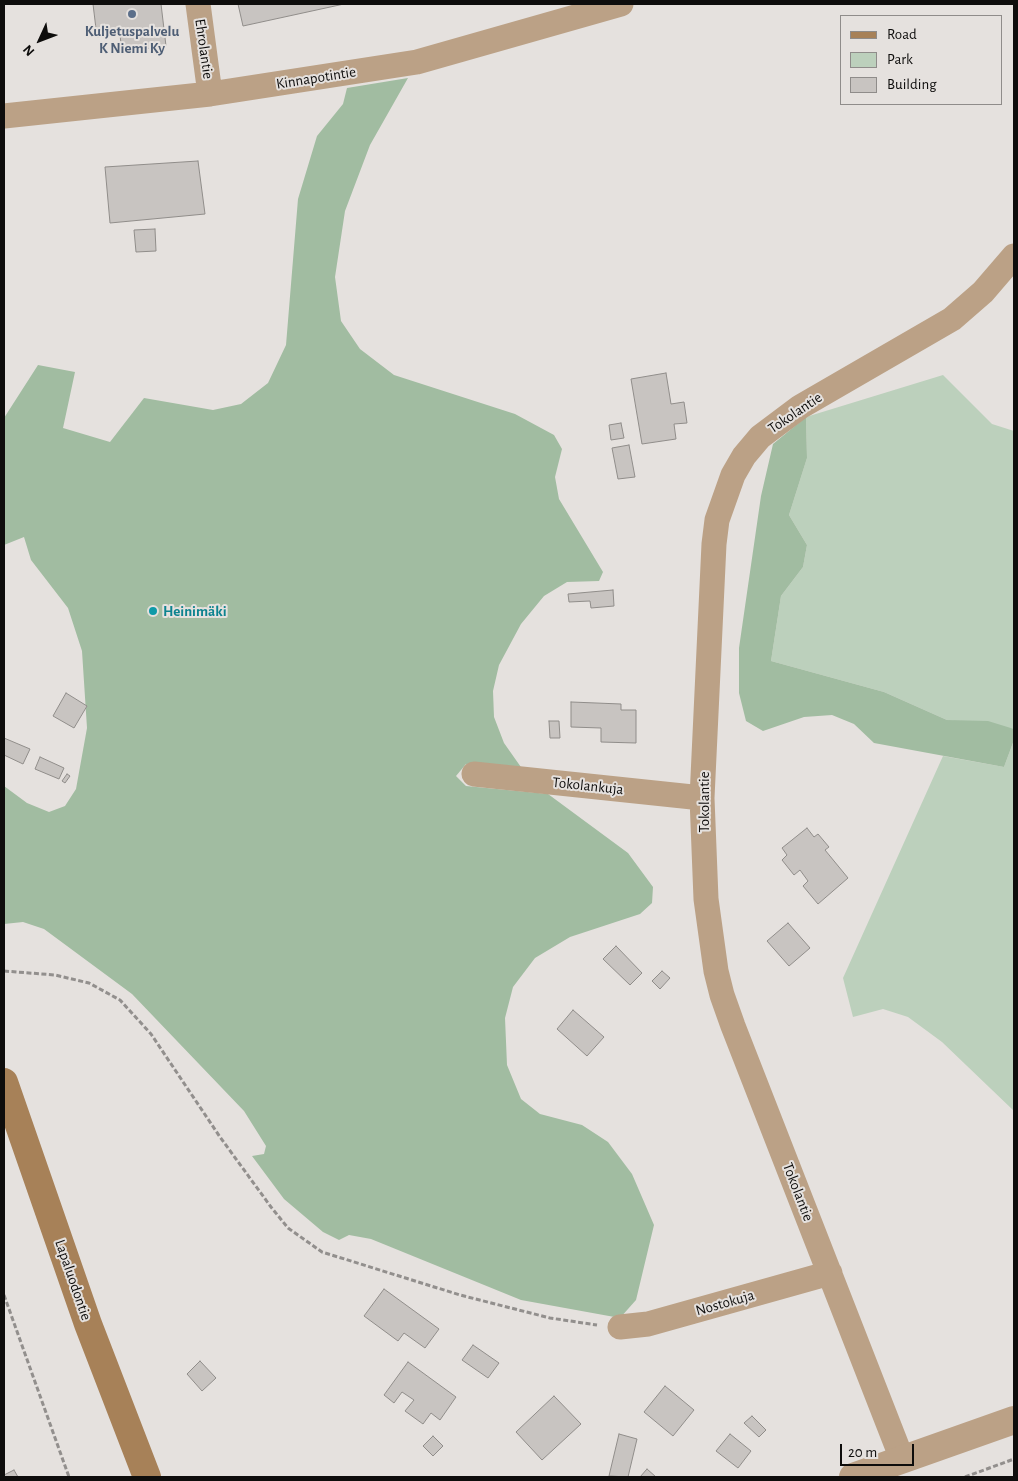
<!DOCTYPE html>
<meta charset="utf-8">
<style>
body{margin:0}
#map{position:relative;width:1018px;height:1481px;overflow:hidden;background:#e5e1de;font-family:"Alegreya Sans",sans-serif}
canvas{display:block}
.frame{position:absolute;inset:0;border:5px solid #0e0d0c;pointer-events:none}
.legend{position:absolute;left:840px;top:15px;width:162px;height:90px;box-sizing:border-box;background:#e5e1de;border:1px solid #8f8c8a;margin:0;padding:6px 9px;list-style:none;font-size:15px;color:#0e0d0c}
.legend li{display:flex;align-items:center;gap:10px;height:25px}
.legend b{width:25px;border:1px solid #8f8c8a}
.north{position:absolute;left:15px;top:15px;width:50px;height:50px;-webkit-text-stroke:4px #e5e1de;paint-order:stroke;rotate:227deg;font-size:14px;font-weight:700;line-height:20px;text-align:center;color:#0e0d0c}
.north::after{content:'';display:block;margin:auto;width:18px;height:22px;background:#0e0d0c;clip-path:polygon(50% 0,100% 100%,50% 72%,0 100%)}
.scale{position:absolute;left:840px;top:1444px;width:74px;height:22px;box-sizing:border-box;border:2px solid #0e0d0c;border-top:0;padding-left:6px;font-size:15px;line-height:18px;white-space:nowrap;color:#0e0d0c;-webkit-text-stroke:4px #e5e1de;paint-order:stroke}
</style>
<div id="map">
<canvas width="1018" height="1481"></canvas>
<div class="frame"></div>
<ul class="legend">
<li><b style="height:6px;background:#a78158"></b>Road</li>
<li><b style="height:14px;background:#bcd0bc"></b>Park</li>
<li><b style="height:14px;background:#c8c4c1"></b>Building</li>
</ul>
<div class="north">N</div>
<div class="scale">20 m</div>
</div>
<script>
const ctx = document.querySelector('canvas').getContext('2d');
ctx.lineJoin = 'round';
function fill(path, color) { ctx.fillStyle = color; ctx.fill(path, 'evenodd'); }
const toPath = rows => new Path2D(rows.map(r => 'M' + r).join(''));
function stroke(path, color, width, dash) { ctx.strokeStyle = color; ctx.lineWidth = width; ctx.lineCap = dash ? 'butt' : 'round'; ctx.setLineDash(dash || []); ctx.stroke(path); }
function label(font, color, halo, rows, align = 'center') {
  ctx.font = font + ' "Alegreya Sans",sans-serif'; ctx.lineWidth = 4; ctx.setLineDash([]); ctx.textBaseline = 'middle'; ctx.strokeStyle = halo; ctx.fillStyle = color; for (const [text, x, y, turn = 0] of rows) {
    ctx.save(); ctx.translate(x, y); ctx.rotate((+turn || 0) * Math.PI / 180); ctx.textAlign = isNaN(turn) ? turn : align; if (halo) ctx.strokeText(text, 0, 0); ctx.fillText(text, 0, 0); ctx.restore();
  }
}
fill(toPath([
 [943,375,992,424,1014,431,1014,729,947,720,884,692,771,661,781,596,803,567,807,545,789,515,807,458,806,417],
 [1014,740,1014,1111,942,1042,908,1017,883,1009,853,1017,843,978,943,756,1004,767]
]), '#bcd0bc');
fill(toPath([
 [408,78,370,145,345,211,335,277,341,321,360,349,394,375,515,414,554,435,562,449,555,477,559,499,603,572,599,581,567,582,544,596,521,624,499,665,493,691,494,717,504,743,523,770,466,764,456,776,466,786,548,794,628,853,653,887,652,903,640,914,570,937,535,958,513,987,505,1018,507,1065,521,1099,540,1114,582,1125,608,1142,632,1174,654,1225,636,1300,620,1318,521,1300,371,1239,349,1235,339,1240,323,1232,284,1199,252,1156,264,1154,266,1146,244,1111,132,994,44,929,23,922,4,924,4,786,27,803,49,812,65,806,76,789,87,728,82,651,68,608,31,560,24,537,4,545,4,418,38,365,75,372,63,428,110,442,144,398,213,410,241,404,268,383,286,345,298,199,317,136,343,104,347,88],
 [806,417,807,458,789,515,807,545,803,567,781,596,771,661,884,692,947,720,988,721,1014,729,1014,740,1004,767,874,743,854,724,832,715,804,717,763,731,746,721,739,693,739,648,761,496,773,444]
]), '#a1bca1');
const building = toPath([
 [93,4,161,4,166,46,122,52,120,35,97,37,93,4],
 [238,4,344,4,243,26,238,4],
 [198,161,205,214,110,223,105,167,198,161],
 [155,229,156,251,136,252,134,230,155,229],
 [666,373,671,404,684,402,687,423,674,424,676,439,642,444,631,379,666,373],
 [621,423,624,438,611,440,609,425,621,423],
 [629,445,635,477,618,479,612,448,629,445],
 [613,590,614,606,591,608,590,601,569,602,568,594,613,590],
 [66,693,87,706,74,728,53,716,66,693],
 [571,702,621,704,621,710,636,710,636,743,601,742,601,728,571,727,571,702],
 [549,721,559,721,560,738,550,738,549,721],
 [4,738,30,749,23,764,4,755,4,738],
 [40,757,64,768,59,779,35,769,40,757],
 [67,774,70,776,65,783,62,781,67,774],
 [807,828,814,837,818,834,829,847,825,850,848,878,818,904,803,886,808,881,800,870,794,875,782,860,787,855,782,848,807,828],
 [788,923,810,948,789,966,767,941,788,923],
 [616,946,642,973,630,985,603,959,616,946],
 [662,971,670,978,660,989,652,981,662,971],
 [573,1010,604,1037,587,1056,557,1029,573,1010],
 [384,1289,439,1329,425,1348,404,1333,398,1341,364,1316,384,1289],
 [473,1345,499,1363,488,1378,462,1360,473,1345],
 [200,1361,216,1378,202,1391,187,1374,200,1361],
 [408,1362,456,1397,440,1420,431,1413,423,1424,405,1411,414,1400,402,1392,394,1403,384,1395,408,1362],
 [665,1386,694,1410,673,1436,644,1412,665,1386],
 [554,1396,581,1424,542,1460,516,1432,554,1396],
 [752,1416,766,1430,759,1437,744,1423,752,1416],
 [619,1434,637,1439,628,1477,609,1476,619,1434],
 [730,1434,751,1451,738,1468,716,1451,730,1434],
 [433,1436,443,1446,433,1456,423,1446,433,1436],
 [647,1469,656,1477,640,1477,647,1469],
 [14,1470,18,1477,4,1477,4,1475,14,1470]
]);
fill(building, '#c8c4c1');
stroke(building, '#908d8a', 1);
stroke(toPath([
 [4,971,55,975,89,983,120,1000,151,1034,220,1137,271,1207,288,1228,322,1252,460,1295,550,1318,597,1325],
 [4,1295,69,1477],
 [965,1477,1014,1459]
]), '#928f8d', 3, [5, 2.5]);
stroke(toPath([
 [198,4,210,94],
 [4,116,210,94,417,62,621,4],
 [474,774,702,798],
 [620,1327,648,1324,830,1273],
 [902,1459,733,1026,722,995,716,971,706,899,702,798,714,544,717,520,733,475,744,456,760,437,800,407,952,319,983,292,1014,256]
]), '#bba186', 25);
stroke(toPath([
 [853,1477,1014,1420]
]), '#bba186', 28);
stroke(toPath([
 [4,1082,88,1324,147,1477]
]), '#a78158', 28);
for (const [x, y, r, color] of [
 [132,14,5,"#5c6f8a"],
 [153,611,5,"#0f9aa8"]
]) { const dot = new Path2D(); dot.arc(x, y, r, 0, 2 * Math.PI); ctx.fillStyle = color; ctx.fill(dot); stroke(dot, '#e5e1de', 2); }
label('bold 15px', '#4e5e75', '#e5e1de', [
 ["Kuljetuspalvelu",132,31],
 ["K Niemi Ky",132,48]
]);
label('15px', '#0e0d0c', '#e5e1de', [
 ["Ehrolantie",204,49,82],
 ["Kinnapotintie",316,78,-9],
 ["Tokolantie",795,413,-34],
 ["Tokolankuja",588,786,6],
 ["Tokolantie",704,802,-90],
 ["Tokolantie",798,1192,69],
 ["Lapaluodontie",73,1280,71],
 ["Nostokuja",725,1303,-16]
]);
label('bold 15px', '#0d838f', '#e5e1de', [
 ["Heinimäki",163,611]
], 'left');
</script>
